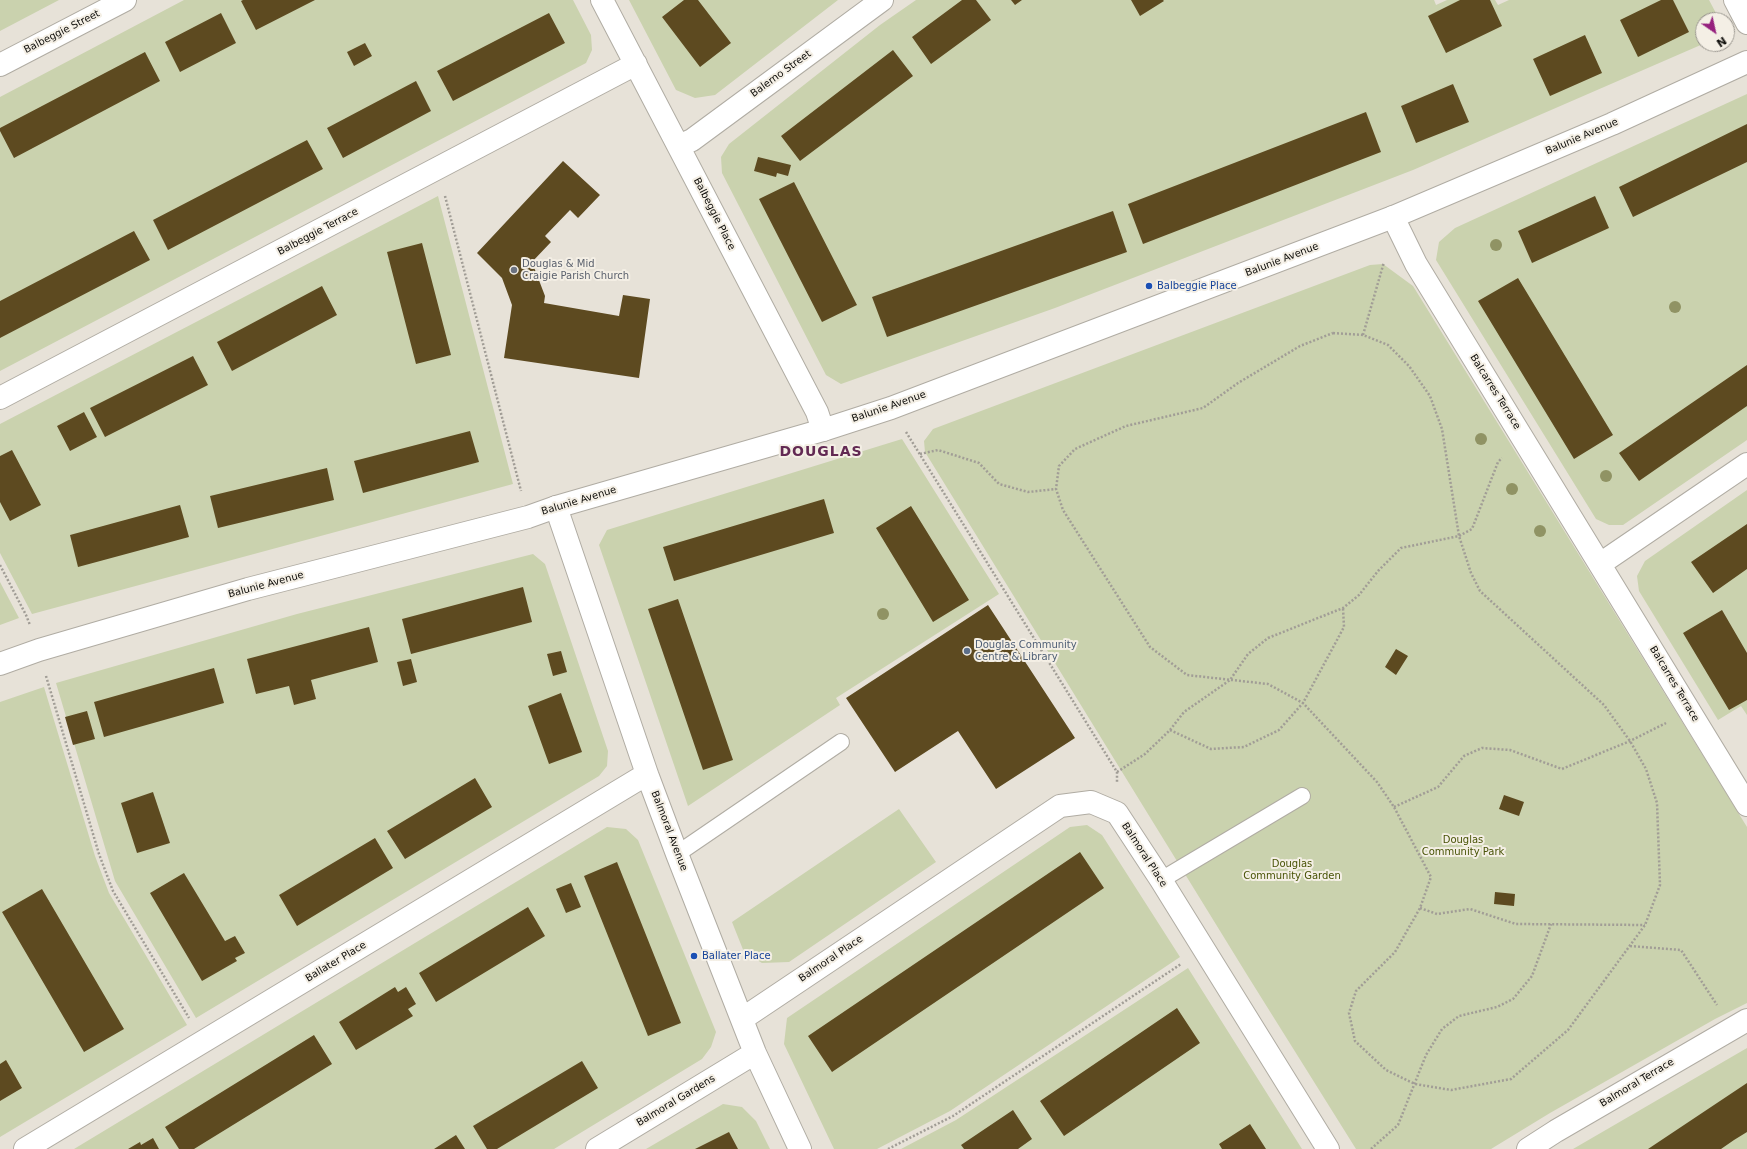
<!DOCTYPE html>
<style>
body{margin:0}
#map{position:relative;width:1747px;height:1149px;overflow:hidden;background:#e7e2d8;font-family:"DejaVu Sans",sans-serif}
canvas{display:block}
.north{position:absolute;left:1695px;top:12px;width:40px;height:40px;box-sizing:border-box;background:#f4efe5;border:1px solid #98948d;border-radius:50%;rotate:146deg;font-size:11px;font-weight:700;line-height:16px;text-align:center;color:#0d0c09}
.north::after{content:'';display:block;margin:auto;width:14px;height:18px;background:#96217e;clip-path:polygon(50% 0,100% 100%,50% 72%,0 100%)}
</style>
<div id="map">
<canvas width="1747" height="1149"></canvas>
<div class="north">N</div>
</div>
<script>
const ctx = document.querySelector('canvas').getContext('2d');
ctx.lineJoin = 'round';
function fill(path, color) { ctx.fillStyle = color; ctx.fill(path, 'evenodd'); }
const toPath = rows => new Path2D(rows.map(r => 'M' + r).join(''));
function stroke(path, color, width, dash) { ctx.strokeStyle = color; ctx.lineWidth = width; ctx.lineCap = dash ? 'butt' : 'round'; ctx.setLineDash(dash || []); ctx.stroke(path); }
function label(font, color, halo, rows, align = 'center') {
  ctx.font = font + ' "DejaVu Sans",sans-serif'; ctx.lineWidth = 4; ctx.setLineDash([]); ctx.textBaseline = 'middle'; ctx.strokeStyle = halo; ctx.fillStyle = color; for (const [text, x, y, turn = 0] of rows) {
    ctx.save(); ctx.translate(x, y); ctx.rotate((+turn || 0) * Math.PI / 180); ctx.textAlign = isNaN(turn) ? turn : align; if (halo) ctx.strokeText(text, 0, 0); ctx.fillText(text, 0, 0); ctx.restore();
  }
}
fill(toPath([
 [0,0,59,0,0,31],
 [184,0,573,0,591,35,592,50,586,63,0,371,0,97],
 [629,0,838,0,715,95,695,98,676,90],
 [916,0,1434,0,1436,5,1447,0,1495,0,1498,5,1509,0,1709,0,1717,15,1717,20,1703,20,1703,44,1413,170,1055,308,841,384,826,375,722,173,721,157,729,144,880,25],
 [1747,94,1747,440,1623,525,1609,525,1596,519,1436,260,1439,242,1455,228],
 [438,196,513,484,32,614,0,553,0,424],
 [1383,264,1413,286,1747,827,1747,1003,1715,1019,1550,1113,1491,1149,1356,1149,1249,978,925,452,924,441,933,429,1370,265],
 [902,439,999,594,836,698,840,705,688,806,599,545,607,530],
 [1747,490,1747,715,1741,706,1718,720,1639,591,1637,576,1645,561],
 [533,554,545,564,608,751,607,766,599,776,196,1018,115,881,56,683,297,614],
 [0,582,19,618,0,625],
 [44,687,95,856,109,893,187,1025,0,1137,0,702],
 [899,809,936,862,789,962,762,963,744,952,732,922],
 [1087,825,1102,835,1180,957,950,1111,877,1149,834,1149,784,1044,787,1018,1070,827],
 [607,827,626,829,638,840,716,1032,711,1047,702,1059,554,1149,74,1149],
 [1188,968,1302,1149,901,1149,956,1120],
 [1747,1048,1747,1149,1573,1149],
 [723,1104,742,1107,756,1121,770,1149,646,1149]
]), '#cad2ae');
fill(toPath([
 [243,0,315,0,256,30,241,1],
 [684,0,698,0,731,43,700,67,662,17],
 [962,0,976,0,991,20,931,64,912,37],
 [1011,0,1022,0,1015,5],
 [1131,0,1163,0,1164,1,1140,16],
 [1460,0,1490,0,1502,26,1446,53,1428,16],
 [1661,0,1673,0,1689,32,1638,57,1620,20],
 [221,13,236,43,180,72,165,42],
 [549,13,565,43,453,101,437,71],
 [1585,35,1602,73,1550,96,1533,59],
 [365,43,372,56,354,66,347,52],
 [893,50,913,76,800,161,781,136],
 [145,52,160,81,14,158,0,131,0,128],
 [416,81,431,111,343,158,327,128],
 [1453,84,1469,122,1416,143,1401,106],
 [1366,112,1381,152,1143,244,1128,204],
 [1747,124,1747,162,1633,217,1619,187],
 [307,140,323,169,168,250,153,220],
 [758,157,791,165,788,176,777,173,776,177,754,171],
 [563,161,600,195,578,218,570,210,545,236,551,242,532,262,545,296,544,303,619,316,623,295,650,299,639,378,504,358,512,305,502,278,477,253],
 [794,182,857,305,822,322,759,199],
 [1595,196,1609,228,1532,263,1518,231],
 [1113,211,1127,252,887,337,872,297],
 [134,231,150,260,0,338,0,301],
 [422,243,451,355,416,364,387,252],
 [1518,278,1613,435,1574,459,1478,301],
 [322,286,337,315,232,371,217,342],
 [193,356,208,385,105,437,90,408],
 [1747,365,1747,406,1639,481,1619,453],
 [84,412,97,437,70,451,57,426],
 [470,431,479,462,363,493,354,461],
 [12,450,41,505,10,521,0,502,0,456],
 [327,468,334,500,218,528,210,496],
 [824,499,834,533,674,581,663,547],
 [180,505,189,537,78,567,70,535],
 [911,506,969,600,933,622,876,528],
 [1747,524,1747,569,1713,593,1691,562],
 [523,587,532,622,411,654,402,619],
 [678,599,733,760,703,770,648,609],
 [988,605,1075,738,996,789,958,731,895,772,846,698],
 [1722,610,1747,653,1747,700,1729,710,1683,633],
 [369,627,378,662,311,680,316,699,294,705,289,686,256,694,247,659],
 [1396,649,1408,656,1396,675,1385,667],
 [561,651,567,672,553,676,547,654],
 [411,659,417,682,403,686,397,662],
 [214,668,224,703,104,737,94,702],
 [561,693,582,752,549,764,528,706],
 [87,711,95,739,73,745,65,717],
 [475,778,492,807,405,859,387,831],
 [153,792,170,843,137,853,121,803],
 [1504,795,1524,802,1519,816,1499,809],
 [375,838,393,868,297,926,279,895],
 [1080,852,1104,888,832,1072,808,1036],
 [617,862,681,1023,648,1036,584,876],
 [184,873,225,941,235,936,245,953,235,958,237,961,202,981,150,893],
 [571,883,581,907,566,913,556,889],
 [42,889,124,1029,84,1052,2,912],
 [1495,892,1515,894,1514,906,1494,904],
 [528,907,545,936,436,1002,419,973],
 [395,987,398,992,406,987,416,1004,408,1009,413,1016,356,1050,339,1022],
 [1177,1008,1200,1043,1064,1136,1040,1101],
 [314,1035,332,1064,194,1149,179,1149,165,1127],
 [6,1060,22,1088,0,1101,0,1064],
 [582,1061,598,1088,497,1149,487,1149,473,1126],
 [1747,1083,1747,1132,1734,1140,1721,1149,1648,1149],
 [1013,1110,1032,1139,1018,1149,964,1149,961,1145],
 [1250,1124,1266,1149,1222,1149,1219,1144],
 [729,1132,738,1149,695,1149],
 [456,1135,465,1149,434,1149],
 [153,1138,159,1149,128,1149,140,1142,141,1145]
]), '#5d4a20');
const lane = toPath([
 [677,854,841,742],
 [1161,880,1302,796]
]);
const street = toPath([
 [602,0,817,412,823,430],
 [1735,0,1747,23],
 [0,65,125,0],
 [679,146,692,140,882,0],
 [1393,217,1416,264,1747,805],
 [0,398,636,64],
 [556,507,647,774,677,854,755,1053,800,1149],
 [1600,564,1747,464],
 [742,1019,1060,806,1091,802,1117,813,1161,880,1328,1149],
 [25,1149,647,774],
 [597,1149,755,1053],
 [1528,1149,1556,1131,1747,1020]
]);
const secondary = toPath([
 [0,664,39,650,248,589,528,517,556,507,823,430,891,408,1393,217,1612,124,1747,62]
]);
stroke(lane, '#b0aca3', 18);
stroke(street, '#b0aca3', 24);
stroke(secondary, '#b0aca3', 24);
stroke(toPath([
 [445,196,521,491],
 [1333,333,1363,335,1388,345,1409,366,1430,396,1442,429,1459,536,1471,573,1480,591,1604,705,1630,741,1646,769,1657,803,1660,885,1645,925,1568,1030,1511,1079,1451,1090,1415,1084,1386,1070,1355,1041,1349,1013,1356,991,1395,952,1420,908,1431,877,1394,807,1377,782,1303,703,1268,684,1187,675,1150,647,1063,510,1056,489,1059,466,1075,449,1126,426,1203,408,1238,383,1300,346,1333,333],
 [1363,335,1384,262],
 [906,432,1117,772,1117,783],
 [920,454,938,450,979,463,999,484,1028,492,1056,489],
 [0,565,26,615,30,625],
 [46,676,99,854,113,891,189,1018],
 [1170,730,1211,749,1244,747,1279,730,1303,703,1344,627,1343,608],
 [1117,772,1145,754,1170,730,1184,712,1230,680,1248,654,1268,638,1343,608,1359,595,1378,571,1401,548,1459,536,1472,529,1498,462,1502,458],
 [1394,807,1438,787,1464,756,1482,748,1510,750,1562,769,1630,741,1666,723],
 [1420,908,1437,914,1470,909,1516,924,1645,925],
 [1630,946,1681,950,1717,1005],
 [888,1149,953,1116,1181,964],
 [1371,1149,1398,1125,1426,1055,1442,1029,1459,1016,1497,1007,1513,999,1532,976,1551,924]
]), '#a19d96', 2.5, [2, 2]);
stroke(lane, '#fff', 16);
stroke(street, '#fff', 22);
stroke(secondary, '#fff', 22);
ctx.fillStyle = '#909364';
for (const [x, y] of [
 [1496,245],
 [1675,307],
 [1481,439],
 [1606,476],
 [1512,489],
 [1540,531],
 [883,614]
]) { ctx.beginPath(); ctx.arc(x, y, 6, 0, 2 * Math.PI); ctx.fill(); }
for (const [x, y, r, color] of [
 [514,270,4,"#6b7280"],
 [1149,286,4,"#1a4fb4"],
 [967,651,4,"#5c6f8a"],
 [694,956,4,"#1a4fb4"]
]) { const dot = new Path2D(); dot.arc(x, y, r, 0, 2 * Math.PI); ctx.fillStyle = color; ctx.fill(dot); stroke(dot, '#f4efe5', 1.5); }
label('10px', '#0d0c09', '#f4efe5', [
 ["Balbeggie Street",62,32,-27],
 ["Balerno Street",781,74,-36],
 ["Balunie Avenue",1582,137,-23],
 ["Balbeggie Place",714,214,63],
 ["Balbeggie Terrace",318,232,-28],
 ["Balunie Avenue",1282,260,-21],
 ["Balcarres Terrace",1495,392,58],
 ["Balunie Avenue",889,407,-19],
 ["Balunie Avenue",579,501,-17],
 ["Balunie Avenue",266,585,-15],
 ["Balcarres Terrace",1674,684,59],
 ["Balmoral Avenue",669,831,69],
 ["Balmoral Place",1144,855,57],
 ["Balmoral Place",831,959,-34],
 ["Ballater Place",336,962,-31],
 ["Balmoral Terrace",1637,1083,-31],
 ["Balmoral Gardens",676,1101,-31]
]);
label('10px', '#5b616d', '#f4efe5', [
 ["Douglas & Mid",522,264],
 ["Craigie Parish Church",522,276]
], 'left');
label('10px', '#164399', '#f4efe5', [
 ["Balbeggie Place",1157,286],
 ["Ballater Place",702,956]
], 'left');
label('10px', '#4e5e75', '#f4efe5', [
 ["Douglas Community",975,645],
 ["Centre & Library",975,657]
], 'left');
label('10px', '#485306', '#f4efe5', [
 ["Douglas",1463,840],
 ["Community Park",1463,852],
 ["Douglas",1292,864],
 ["Community Garden",1292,876]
]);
ctx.letterSpacing = '1px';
label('bold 14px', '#622953', '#f4efe5', [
 ["DOUGLAS",821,452]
]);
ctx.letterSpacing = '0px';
</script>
